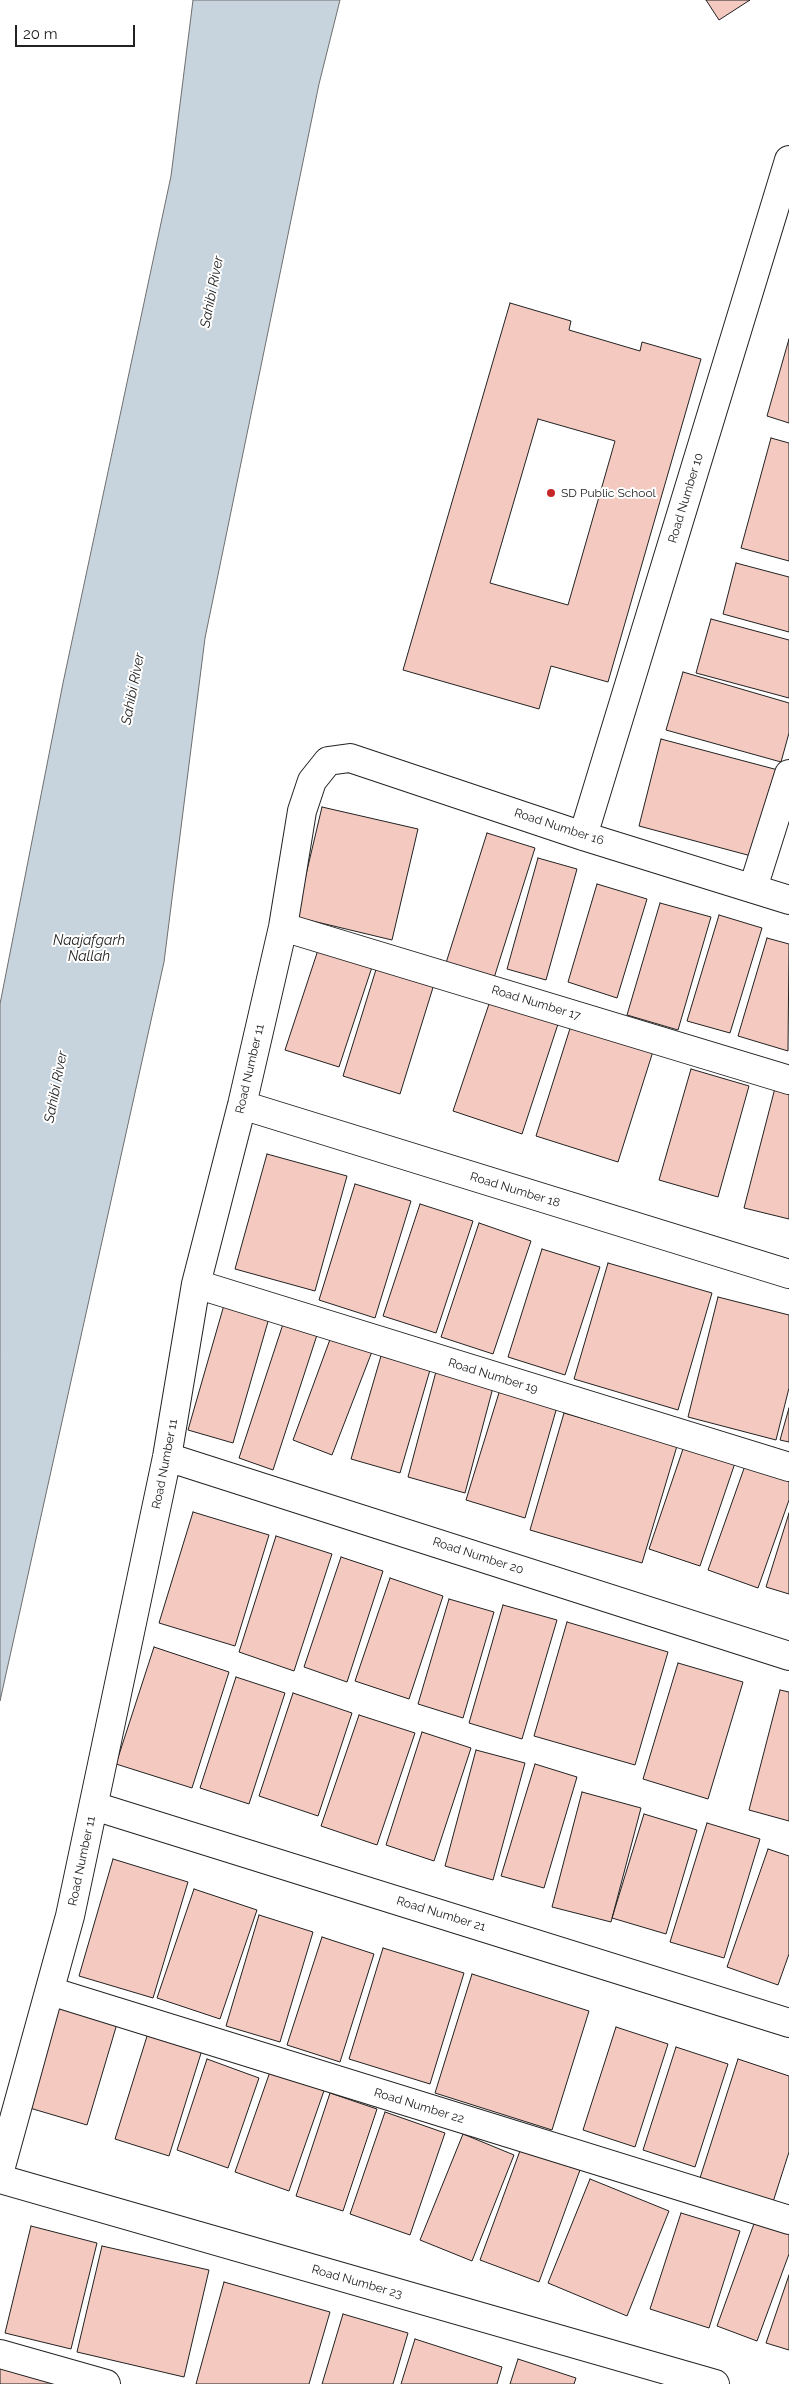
<!DOCTYPE html>
<style>
body{margin:0}
#map{position:relative;width:789px;height:2384px;overflow:hidden;background:#fff;font-family:Raleway,sans-serif}
canvas{display:block}
.scale{position:absolute;left:15px;top:25px;width:120px;height:22px;box-sizing:border-box;border:2px solid #222;border-top:0;padding-left:6px;font-size:15px;line-height:18px;white-space:nowrap;color:#222;-webkit-text-stroke:4px #fff;paint-order:stroke}
</style>
<div id="map">
<canvas width="789" height="2384"></canvas>
<div class="scale">20 m</div>
</div>
<script>
const ctx = document.querySelector('canvas').getContext('2d');
ctx.lineJoin = 'round';
function fill(path, color) { ctx.fillStyle = color; ctx.fill(path, 'evenodd'); }
const toPath = rows => new Path2D(rows.map(r => 'M' + r).join(''));
function stroke(path, color, width, dash) { ctx.strokeStyle = color; ctx.lineWidth = width; ctx.lineCap = dash ? 'butt' : 'round'; ctx.setLineDash(dash || []); ctx.stroke(path); }
function label(font, color, halo, rows, align = 'center') {
  ctx.font = font + ' Raleway,sans-serif'; ctx.lineWidth = 4; ctx.setLineDash([]); ctx.textBaseline = 'middle'; ctx.strokeStyle = halo; ctx.fillStyle = color; for (const [text, x, y, turn = 0] of rows) {
    ctx.save(); ctx.translate(x, y); ctx.rotate((+turn || 0) * Math.PI / 180); ctx.textAlign = isNaN(turn) ? turn : align; if (halo) ctx.strokeText(text, 0, 0); ctx.fillText(text, 0, 0); ctx.restore();
  }
}
const water = toPath([
 [193,0,340,0,319,84,205,638,164,962,0,1701,0,1004,63,683,171,176,193,0]
]);
fill(water, '#c7d3dd');
stroke(water, '#6f6f6f', 1);
const building = toPath([
 [706,0,750,0,719,20,706,0],
 [510,303,571,321,569,330,640,351,642,342,701,359,608,682,551,666,539,709,403,670,510,303],
 [538,419,615,441,568,605,490,583,538,419],
 [789,339,789,423,767,416,789,339],
 [771,438,789,443,789,561,741,548,771,438],
 [736,563,789,577,789,632,723,614,736,563],
 [711,619,789,640,789,698,696,673,711,619],
 [683,672,789,703,789,733,781,762,666,730,683,672],
 [661,739,778,770,755,857,639,826,661,739],
 [322,807,418,829,392,940,296,917,322,807],
 [487,833,535,848,494,978,446,963,487,833],
 [538,858,577,869,546,980,507,969,538,858],
 [597,884,647,899,617,998,568,982,597,884],
 [660,903,711,917,678,1030,627,1015,660,903],
 [719,915,762,928,730,1033,687,1021,719,915],
 [767,938,789,944,788,1051,738,1036,767,938],
 [320,944,374,961,339,1067,285,1050,320,944],
 [378,963,435,981,400,1094,343,1076,378,963],
 [491,998,559,1021,522,1134,453,1111,491,998],
 [573,1019,655,1045,618,1162,536,1136,573,1019],
 [691,1069,749,1086,718,1197,659,1180,691,1069],
 [775,1088,789,1092,789,1219,744,1208,775,1088],
 [267,1154,347,1176,315,1291,235,1269,267,1154],
 [355,1184,411,1201,375,1318,319,1300,355,1184],
 [420,1204,473,1221,436,1333,383,1316,420,1204],
 [479,1223,531,1241,493,1354,441,1337,479,1223],
 [542,1249,600,1267,565,1375,508,1357,542,1249],
 [608,1263,712,1293,678,1410,574,1379,608,1263],
 [718,1297,789,1315,789,1388,776,1440,688,1417,718,1297],
 [224,1305,269,1318,233,1443,188,1430,224,1305],
 [283,1324,317,1335,273,1470,239,1458,283,1324],
 [332,1334,373,1349,332,1455,293,1440,332,1334],
 [381,1356,430,1370,400,1473,351,1459,381,1356],
 [438,1364,495,1380,465,1493,408,1477,438,1364],
 [502,1383,559,1400,525,1518,466,1500,502,1383],
 [789,1408,789,1442,780,1440,789,1408],
 [564,1413,677,1446,642,1563,530,1530,564,1413],
 [684,1446,735,1463,700,1566,649,1549,684,1446],
 [747,1460,789,1475,789,1500,758,1588,708,1570,747,1460],
 [193,1512,269,1535,235,1646,159,1623,193,1512],
 [789,1513,789,1594,766,1587,789,1513],
 [276,1536,332,1554,294,1671,239,1652,276,1536],
 [341,1557,383,1571,347,1682,304,1667,341,1557],
 [390,1578,443,1596,409,1699,355,1681,390,1578],
 [449,1599,494,1612,463,1718,418,1704,449,1599],
 [503,1605,557,1620,522,1739,469,1723,503,1605],
 [567,1622,668,1652,635,1765,534,1736,567,1622],
 [154,1647,229,1672,192,1788,116,1764,154,1647],
 [678,1663,743,1682,708,1799,643,1779,678,1663],
 [236,1677,285,1693,249,1804,200,1788,236,1677],
 [780,1690,789,1692,789,1821,749,1810,780,1690],
 [293,1693,352,1713,318,1816,259,1796,293,1693],
 [359,1715,415,1733,377,1845,321,1826,359,1715],
 [422,1732,471,1748,434,1861,386,1845,422,1732],
 [476,1750,525,1763,493,1880,445,1866,476,1750],
 [535,1764,577,1777,544,1888,501,1876,535,1764],
 [582,1792,641,1808,611,1922,552,1907,582,1792],
 [644,1814,697,1830,666,1934,612,1918,644,1814],
 [707,1823,760,1839,724,1958,670,1942,707,1823],
 [768,1849,789,1856,789,1954,778,1985,727,1967,768,1849],
 [113,1859,188,1882,153,1998,79,1976,113,1859],
 [194,1889,257,1910,220,2019,157,1998,194,1889],
 [259,1915,313,1932,280,2042,226,2026,259,1915],
 [322,1937,374,1954,340,2062,287,2045,322,1937],
 [383,1948,464,1973,430,2084,349,2059,383,1948],
 [472,1974,589,2011,552,2130,435,2093,472,1974],
 [55,1998,119,2017,87,2125,23,2106,55,1998],
 [616,2027,668,2044,635,2147,583,2130,616,2027],
 [148,2033,202,2050,169,2156,115,2139,148,2033],
 [676,2047,728,2064,695,2167,643,2150,676,2047],
 [207,2059,259,2078,228,2168,177,2150,207,2059],
 [738,2059,789,2076,789,2152,773,2202,700,2178,738,2059],
 [272,2066,326,2085,289,2191,235,2172,272,2066],
 [330,2093,377,2109,343,2211,296,2196,330,2093],
 [385,2112,445,2133,410,2235,350,2214,385,2112],
 [463,2134,514,2155,472,2261,420,2240,463,2134],
 [521,2148,580,2170,539,2282,480,2260,521,2148],
 [590,2179,669,2211,627,2316,548,2283,590,2179],
 [681,2213,740,2231,709,2328,650,2309,681,2213],
 [755,2221,789,2233,789,2254,757,2341,717,2326,755,2221],
 [31,2226,97,2243,71,2349,5,2333,31,2226],
 [102,2246,209,2270,184,2377,77,2352,102,2246],
 [789,2275,789,2350,766,2343,789,2275],
 [224,2282,330,2312,309,2384,196,2384,224,2282],
 [343,2314,408,2333,393,2384,322,2384,343,2314],
 [415,2339,502,2367,497,2384,401,2384,415,2339],
 [518,2359,576,2378,574,2384,510,2384,518,2359],
 [0,2362,63,2384,0,2384,0,2362]
]);
fill(building, '#f3c9c0');
stroke(building, '#222', 1);
const street = toPath([
 [583,836,789,160],
 [753,888,789,774],
 [283,927,789,1080],
 [242,1105,789,1274],
 [196,1284,789,1467],
 [167,1457,789,1656],
 [94,1806,789,2023],
 [50,1991,789,2220],
 [0,2170,70,1916,167,1457,196,1284,242,1105,283,927,302,811,312,781,328,761,350,758,583,836,789,900],
 [0,2179,715,2384],
 [0,2354,106,2384]
]);
stroke(street, '#222', 30);
stroke(street, '#fff', 28);
for (const [x, y, r, color] of [
 [551,493,5,"#c62828"]
]) { const dot = new Path2D(); dot.arc(x, y, r, 0, 2 * Math.PI); ctx.fillStyle = color; ctx.fill(dot); stroke(dot, '#fff', 2); }
label('12px', '#222', '#fff', [
 ["SD Public School",561,493]
], 'left');
label('12px', '#222', '#fff', [
 ["Road Number 10",686,498,-73],
 ["Road Number 16",559,827,18],
 ["Road Number 17",536,1003,17],
 ["Road Number 11",250,1069,-77],
 ["Road Number 18",515,1190,17],
 ["Road Number 19",493,1376,17],
 ["Road Number 11",165,1464,-79],
 ["Road Number 20",478,1556,18],
 ["Road Number 11",82,1861,-78],
 ["Road Number 21",441,1914,17],
 ["Road Number 22",419,2106,17],
 ["Road Number 23",357,2282,16]
]);
label('italic 14px', '#222', '#fff', [
 ["Sahibi River",212,292,-79],
 ["Sahibi River",133,689,-79],
 ["Naajafgarh",89,941],
 ["Nallah",89,957],
 ["Sahibi River",56,1087,-79]
]);
</script>
